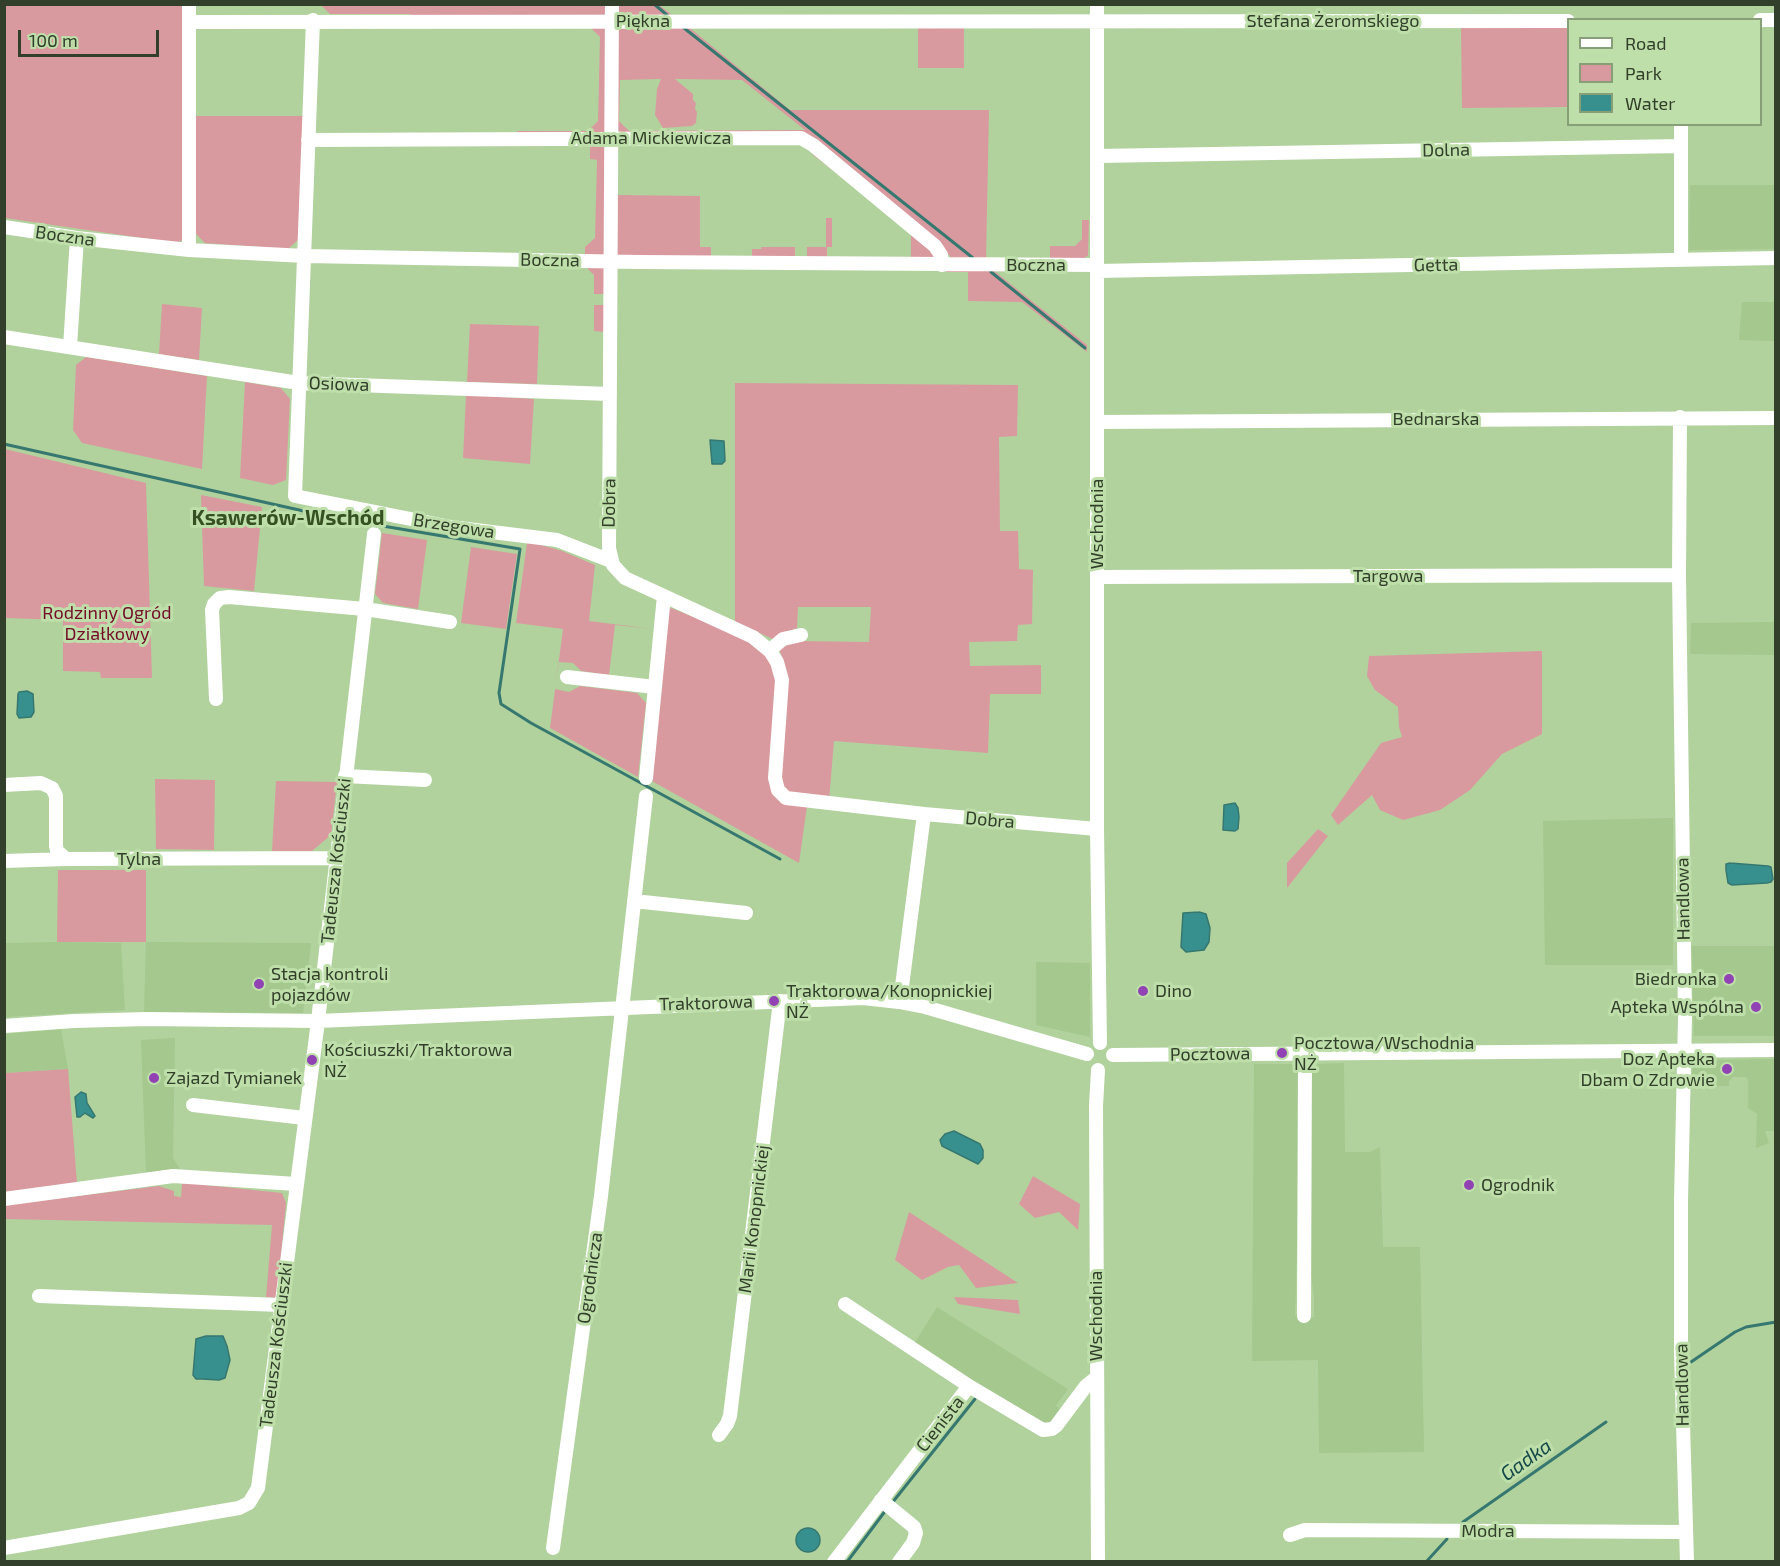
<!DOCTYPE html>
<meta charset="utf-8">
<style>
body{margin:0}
#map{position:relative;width:1780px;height:1566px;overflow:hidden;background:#b1d29d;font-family:"Exo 2",sans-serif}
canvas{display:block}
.frame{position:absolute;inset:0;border:6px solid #323f2a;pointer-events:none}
.legend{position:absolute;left:1567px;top:18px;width:195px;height:108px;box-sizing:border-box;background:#bedfaa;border:2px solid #869f77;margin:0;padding:8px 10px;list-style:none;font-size:18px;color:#323f2a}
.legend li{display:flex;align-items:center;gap:12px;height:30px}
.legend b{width:30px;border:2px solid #869f77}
.scale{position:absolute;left:18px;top:30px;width:141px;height:27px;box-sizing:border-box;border:3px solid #323f2a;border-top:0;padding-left:8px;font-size:18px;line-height:21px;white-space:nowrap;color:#323f2a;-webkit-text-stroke:4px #bedfaa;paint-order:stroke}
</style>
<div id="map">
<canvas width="1780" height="1566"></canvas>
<div class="frame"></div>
<ul class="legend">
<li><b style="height:8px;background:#fff"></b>Road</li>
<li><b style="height:16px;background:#d99a9f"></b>Park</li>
<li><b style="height:16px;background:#37908e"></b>Water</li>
</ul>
<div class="scale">100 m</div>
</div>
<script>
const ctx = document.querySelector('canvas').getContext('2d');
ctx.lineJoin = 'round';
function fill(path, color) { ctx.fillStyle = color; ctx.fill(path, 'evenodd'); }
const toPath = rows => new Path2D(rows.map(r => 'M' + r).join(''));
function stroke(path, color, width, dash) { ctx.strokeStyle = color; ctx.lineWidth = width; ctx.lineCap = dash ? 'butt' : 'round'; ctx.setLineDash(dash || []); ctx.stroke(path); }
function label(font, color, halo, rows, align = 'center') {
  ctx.font = font + ' "Exo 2",sans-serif'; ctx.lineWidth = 6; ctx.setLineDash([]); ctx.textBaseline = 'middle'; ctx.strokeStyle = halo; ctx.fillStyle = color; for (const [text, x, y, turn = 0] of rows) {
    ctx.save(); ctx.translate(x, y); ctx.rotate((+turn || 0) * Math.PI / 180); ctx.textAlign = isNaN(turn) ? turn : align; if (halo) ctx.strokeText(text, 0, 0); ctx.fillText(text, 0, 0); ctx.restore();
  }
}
fill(toPath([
 [1690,185,1775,185,1775,249,1689,250],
 [1742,302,1775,302,1775,341,1739,340],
 [1775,622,1775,655,1690,654,1691,623],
 [1673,818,1673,965,1545,965,1543,821],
 [57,942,121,943,125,1010,5,1017,5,943],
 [146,942,311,943,303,1013,144,1012],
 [1691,946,1775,946,1775,1036,1694,1036],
 [1036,962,1090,963,1090,1037,1036,1025],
 [61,1029,68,1069,5,1073,5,1034],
 [175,1038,173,1158,180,1169,146,1173,141,1040],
 [1775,1059,1775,1131,1765,1131,1769,1143,1756,1148,1757,1114,1748,1108,1748,1080,1746,1077,1733,1077,1729,1081,1729,1086,1690,1087,1694,1060],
 [1344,1063,1345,1152,1370,1152,1380,1147,1383,1247,1420,1247,1424,1452,1319,1453,1318,1360,1252,1361,1254,1064,1292,1064,1300,1072,1300,1151,1295,1316,1314,1317,1314,1298,1310,1266,1310,1072,1318,1064],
 [937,1307,1068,1389,1056,1406,1063,1410,1053,1424,1044,1425,914,1344]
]), '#a4c88d');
fill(toPath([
 [320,4,608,4,606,13,601,17,411,17,410,14,330,14],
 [5,5,186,5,183,240,176,243,5,218],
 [616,5,659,5,671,14,666,19,622,16,617,12],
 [601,24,607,29,605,133,517,134,517,131,588,131,598,121,600,37,591,28],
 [685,24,790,110,989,110,986,260,954,261,938,242,809,136,620,132,617,129,617,29],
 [661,79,657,89,655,115,663,128,692,126,696,123,697,112,695,109,696,103,693,100,693,94,675,79,742,80,805,130,629,131,619,121,620,80],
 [918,25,964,25,964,68,918,68],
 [1461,27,1568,27,1568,107,1462,108],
 [196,116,303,116,300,238,288,249,205,243,195,233],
 [606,144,605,256,585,257,585,247,595,238,597,160,590,159,590,148,588,145],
 [814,151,936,254,934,258,911,261,911,233,812,154],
 [617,195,700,196,700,247,711,247,711,259,617,256],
 [826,218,832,218,832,247,827,247,827,260,807,260,807,247,826,247],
 [1082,220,1089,220,1088,256,1085,257,1085,260,1050,260,1050,246,1075,246,1082,239],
 [761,247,795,247,795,260,752,260,752,249,761,249],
 [585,266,605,267,606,294,594,294,594,275],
 [946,269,993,270,1087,345,1087,352,1022,302,968,301,968,272,946,272],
 [162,304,202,308,199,360,159,354],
 [594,305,606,305,606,332,594,331],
 [470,324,539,326,537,384,467,382],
 [86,357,207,376,202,469,82,443,73,430,76,365],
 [245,382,281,388,290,399,286,480,273,485,240,478],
 [735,383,1018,385,1017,436,999,437,1000,531,1018,531,1019,569,1033,570,1032,624,1018,625,1017,641,969,642,970,666,1041,665,1041,694,990,694,988,753,834,741,829,801,790,792,785,788,780,781,785,667,779,648,797,641,869,642,871,607,798,607,797,628,773,639,735,622],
 [466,395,534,399,530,464,463,458],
 [5,449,146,483,152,678,101,678,100,672,63,671,63,620,6,618],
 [201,495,262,507,254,591,204,586],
 [382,533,427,540,418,609,383,603,375,594],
 [527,543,534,543,562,551,595,565,589,621,653,629,615,625,609,675,581,671,573,663,559,662,555,689,569,692,580,686,637,693,646,703,638,777,550,728,563,629,516,623],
 [471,547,517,554,506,629,461,623],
 [671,608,746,638,763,648,776,673,771,778,807,806,799,863,650,780,668,610],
 [1542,651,1542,734,1502,754,1470,790,1440,810,1403,820,1380,810,1372,795,1338,825,1331,815,1381,743,1402,737,1399,727,1398,707,1375,690,1367,676,1369,656],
 [155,779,215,780,214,850,156,849],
 [276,781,337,782,331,835,312,851,272,851],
 [1318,829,1328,836,1287,888,1287,863],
 [58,870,146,870,146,942,57,942],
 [68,1069,77,1183,5,1192,5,1073],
 [1033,1176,1080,1204,1078,1230,1059,1212,1035,1218,1019,1204],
 [186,1183,282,1193,286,1203,277,1298,266,1297,272,1225,5,1219,5,1205,159,1186,174,1191,174,1196,181,1197,182,1184],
 [909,1212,1018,1283,976,1288,959,1265,948,1267,922,1280,895,1260],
 [954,1297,1018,1300,1020,1314,958,1304]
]), '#d99a9f');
const water = toPath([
 [710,440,724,441,725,461,722,464,712,464,710,440],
 [27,691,33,694,34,712,31,717,19,718,17,714,18,694,19,692,27,691],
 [1235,803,1238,808,1239,817,1238,829,1235,831,1223,830,1224,805,1235,803],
 [1730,863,1768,866,1771,867,1773,879,1771,882,1767,883,1732,885,1728,883,1726,870,1726,864,1730,863],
 [1199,912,1206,914,1210,928,1209,942,1204,950,1186,952,1181,947,1183,913,1199,912],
 [81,1092,86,1094,87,1103,95,1116,93,1118,85,1113,80,1117,77,1117,75,1097,81,1092],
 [954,1131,980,1144,983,1150,983,1158,978,1164,942,1146,940,1140,945,1134,954,1131],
 [206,1336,223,1336,227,1346,230,1360,225,1378,219,1380,202,1379,196,1379,193,1375,196,1339,206,1336],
 '796 1540a12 12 0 1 1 24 0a12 12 0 1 1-24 0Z'
]);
fill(water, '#37908e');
stroke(water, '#367870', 1.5);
stroke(toPath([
 [654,4,667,15],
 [684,28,973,258],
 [991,272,1085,348],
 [4,444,335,518,520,549,499,693,501,704,531,723,780,859],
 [1691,1362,1735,1332,1746,1327,1776,1322],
 [892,1503,975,1399],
 [1463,1522,1606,1422],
 [847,1562,886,1510],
 [1426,1562,1447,1539]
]), '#367870', 3);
stroke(toPath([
 [612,4,609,548,613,565,625,578,753,637,770,651,777,662,782,680,775,778,778,790,786,798,924,814,1097,829],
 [1097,4,1097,829,1100,1043],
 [313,20,295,496,451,527,557,540,611,561],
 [1760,20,1776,20],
 [189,22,1568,21],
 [1681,124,1681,146],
 [308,140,801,138,813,145,935,246,941,255,942,265],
 [1097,156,1681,146,1681,260],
 [4,227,77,238,189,250,305,256,639,262,1097,265],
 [189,250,189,4],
 [1097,271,1776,258],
 [4,337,299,383,610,394],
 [70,347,77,238],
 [1680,417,1679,575,1685,1017,1681,1201,1681,1353,1687,1562],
 [1097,422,1776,418],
 [1097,577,1679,575],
 [770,650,783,639,801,635],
 [567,677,655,687],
 [216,699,212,610,214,604,220,598,229,597,365,609,450,622],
 [345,776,425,780],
 [646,778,664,596],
 [4,785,41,783,52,788,56,796,56,846,57,851,66,859,337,858],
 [4,861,66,859],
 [634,901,746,913],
 [900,1002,924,814],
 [4,1026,74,1021,147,1019,318,1021,863,998,899,1002,925,1007,1087,1054],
 [1113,1055,1776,1050],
 [193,1105,304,1118],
 [4,1199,173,1176,296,1184],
 [39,1296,281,1305],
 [845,1304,969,1386,1043,1430,1052,1429,1056,1426,1086,1386,1096,1378],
 [1304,1316,1305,1053],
 [719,1435,727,1424,730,1416,780,1001],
 [881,1500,914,1527,916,1533,913,1543,899,1562],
 [1290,1535,1305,1530,1686,1532],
 [4,1548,239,1508,249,1503,258,1488,318,1021,374,534],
 [553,1548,601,1196,646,796],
 [834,1562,969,1386],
 [1098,1562,1096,1106,1098,1070]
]), '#fff', 14);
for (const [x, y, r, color] of [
 [1729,979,6,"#9143b4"],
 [259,984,6,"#9143b4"],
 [1143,991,6,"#9143b4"],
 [774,1001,6,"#9143b4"],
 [1756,1007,6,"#9143b4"],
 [1282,1053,6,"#9143b4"],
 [312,1060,6,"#9143b4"],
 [1727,1069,6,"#9143b4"],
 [154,1078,6,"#9143b4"],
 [1469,1185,6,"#9143b4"]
]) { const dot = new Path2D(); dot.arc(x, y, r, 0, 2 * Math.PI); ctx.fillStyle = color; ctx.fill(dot); stroke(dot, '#bedfaa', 2); }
label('18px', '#323f2a', '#bedfaa', [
 ["Piękna",643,21],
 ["Stefana Żeromskiego",1333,21],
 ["Adama Mickiewicza",651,138],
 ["Dolna",1446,150,-1],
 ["Boczna",65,236,8],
 ["Boczna",550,260,1],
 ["Boczna",1036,265],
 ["Getta",1436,265,-1],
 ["Osiowa",339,384,2],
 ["Bednarska",1436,419],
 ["Dobra",609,503,-89],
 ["Wschodnia",1097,524,-90],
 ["Brzegowa",454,526,9],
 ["Targowa",1388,576],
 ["Dobra",990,820,5],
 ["Tylna",139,859],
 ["Tadeusza Kościuszki",336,861,-84],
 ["Handlowa",1683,899,-91],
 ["Traktorowa",706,1003,-2],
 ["Pocztowa",1210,1054,-1],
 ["Marii Konopnickiej",754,1219,-83],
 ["Ogrodnicza",590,1278,-82],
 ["Wschodnia",1096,1316,-90],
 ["Tadeusza Kościuszki",276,1345,-83],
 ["Handlowa",1682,1385,-91],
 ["Cienista",940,1424,-52],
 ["Modra",1488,1531]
]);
label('18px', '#720b26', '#bedfaa', [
 ["Rodzinny Ogród",107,613],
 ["Działkowy",107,634]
]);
label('18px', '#323f2a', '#bedfaa', [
 ["Stacja kontroli",271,974],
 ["pojazdów",271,995],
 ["Biedronka",1717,979,"right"],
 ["Traktorowa/Konopnickiej",786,991],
 ["NŻ",786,1012],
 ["Dino",1155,991],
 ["Apteka Wspólna",1744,1007,"right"],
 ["Pocztowa/Wschodnia",1294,1043],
 ["NŻ",1294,1064],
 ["Kościuszki/Traktorowa",324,1050],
 ["NŻ",324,1071],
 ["Doz Apteka",1715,1059,"right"],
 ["Dbam O Zdrowie",1715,1080,"right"],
 ["Zajazd Tymianek",166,1078],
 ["Ogrodnik",1481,1185]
], 'left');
label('italic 20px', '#164a49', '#bedfaa', [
 ["Gadka",1526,1460,-35]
]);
label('bold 21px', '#355021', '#bedfaa', [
 ["Ksawerów-Wschód",288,518]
]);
</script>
